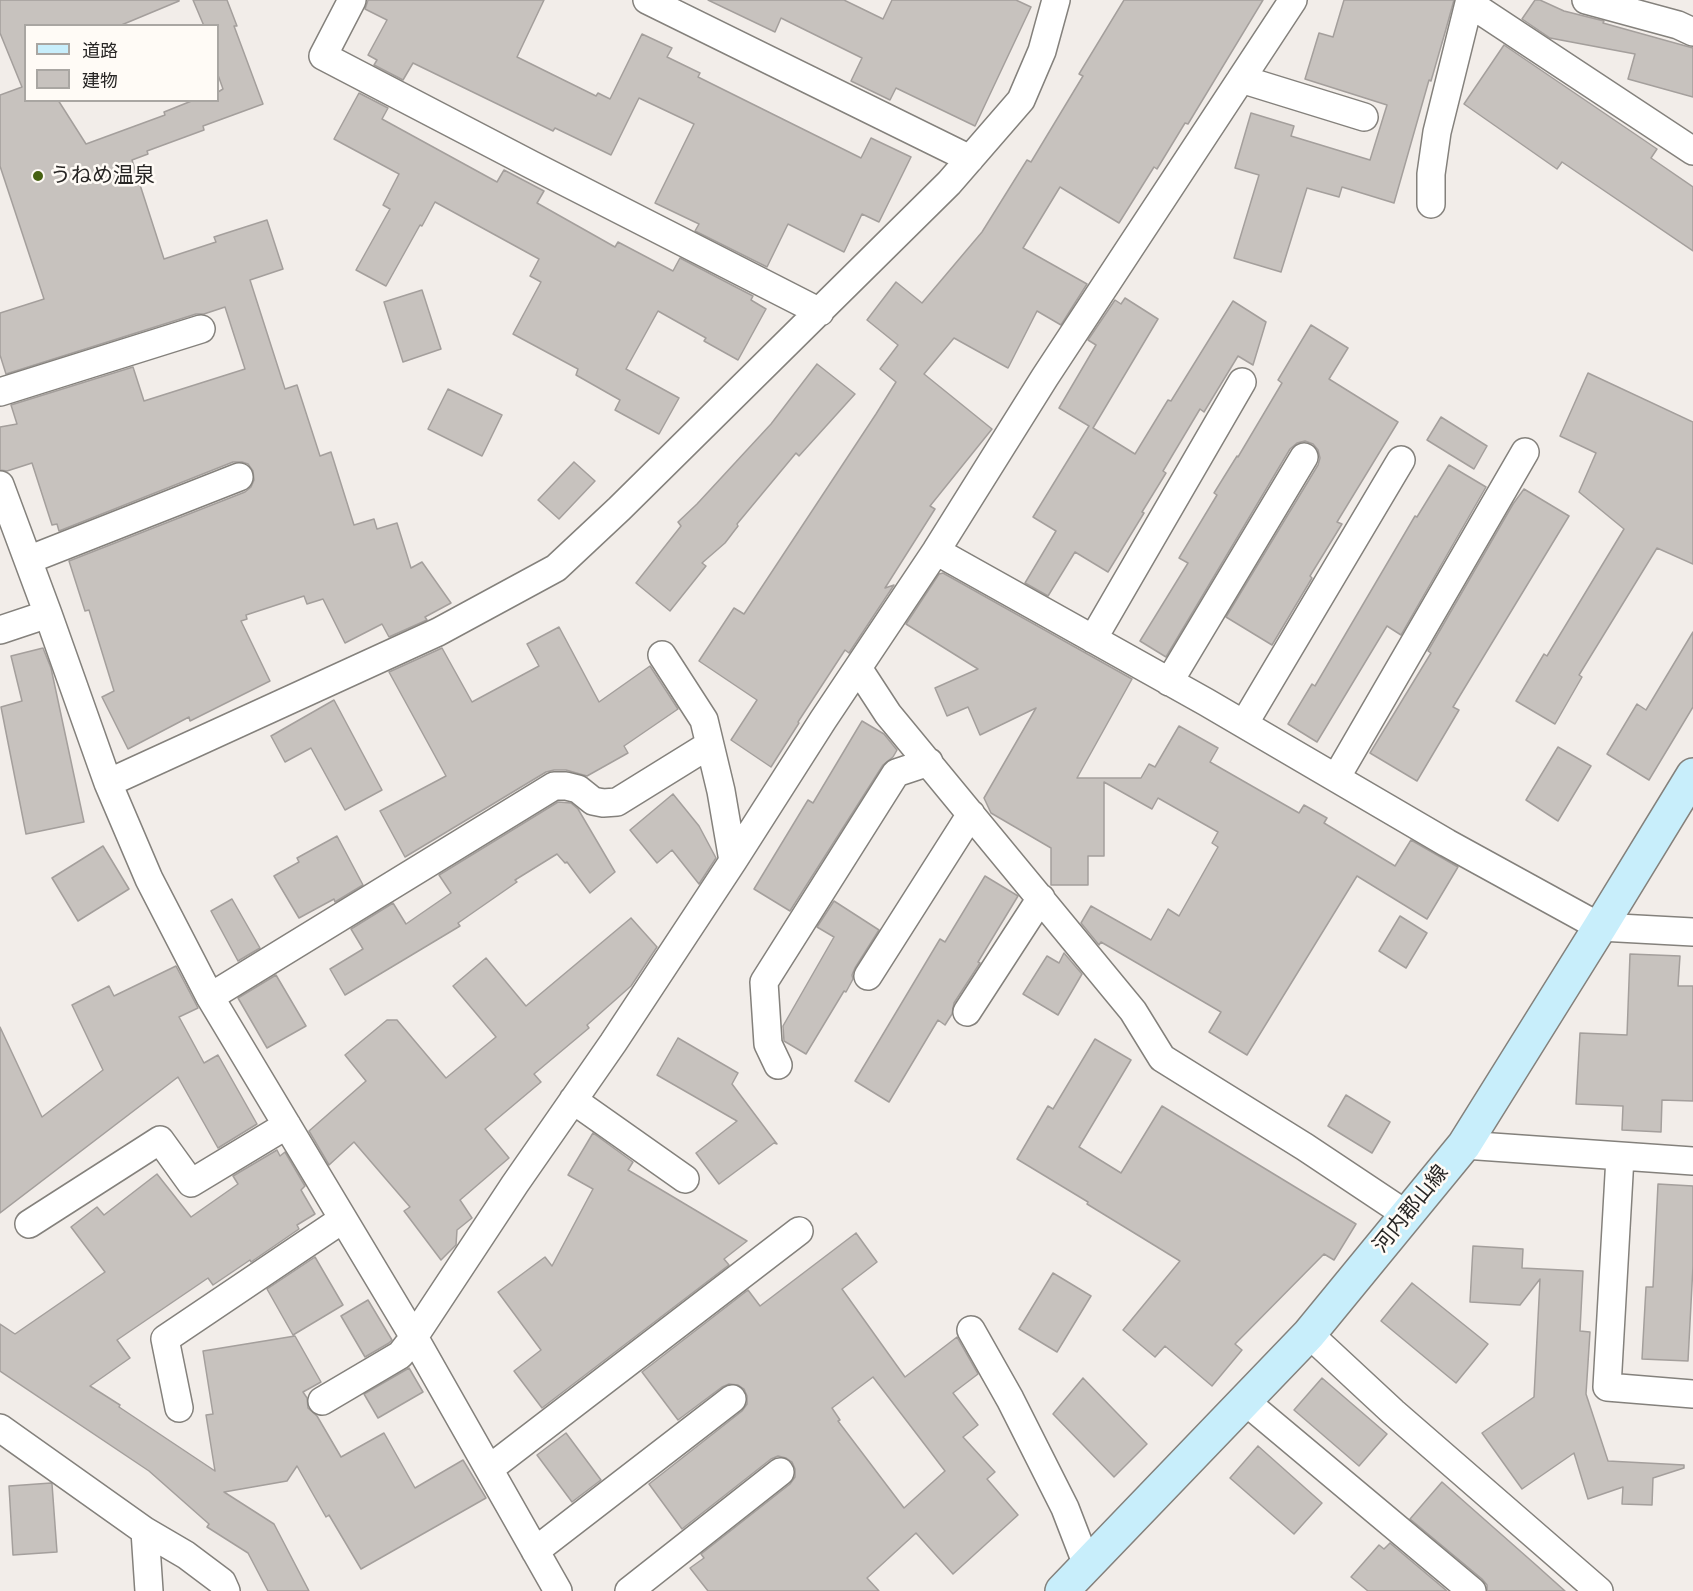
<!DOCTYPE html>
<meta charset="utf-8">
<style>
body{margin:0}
#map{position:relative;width:1693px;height:1591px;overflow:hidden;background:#f2ede9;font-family:Montserrat,"Noto Sans JP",sans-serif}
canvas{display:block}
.legend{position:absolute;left:24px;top:24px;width:195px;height:78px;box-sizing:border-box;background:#fffbf6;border:2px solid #a9a6a2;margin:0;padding:8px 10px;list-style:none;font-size:18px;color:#282625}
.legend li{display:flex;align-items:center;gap:12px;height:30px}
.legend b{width:30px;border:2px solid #a9a6a2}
</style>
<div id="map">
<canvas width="1693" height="1591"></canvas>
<ul class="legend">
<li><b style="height:8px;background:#c8eefb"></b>道路</li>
<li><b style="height:16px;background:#c7c2be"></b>建物</li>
</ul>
</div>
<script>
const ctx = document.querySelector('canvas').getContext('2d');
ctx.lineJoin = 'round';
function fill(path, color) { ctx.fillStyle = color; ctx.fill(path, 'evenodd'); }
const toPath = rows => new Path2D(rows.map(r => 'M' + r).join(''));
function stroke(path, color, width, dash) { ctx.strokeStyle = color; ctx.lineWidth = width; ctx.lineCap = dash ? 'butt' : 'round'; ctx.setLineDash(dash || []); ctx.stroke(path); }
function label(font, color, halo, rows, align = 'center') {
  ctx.font = font + ' Montserrat,"Noto Sans JP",sans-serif'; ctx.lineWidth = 5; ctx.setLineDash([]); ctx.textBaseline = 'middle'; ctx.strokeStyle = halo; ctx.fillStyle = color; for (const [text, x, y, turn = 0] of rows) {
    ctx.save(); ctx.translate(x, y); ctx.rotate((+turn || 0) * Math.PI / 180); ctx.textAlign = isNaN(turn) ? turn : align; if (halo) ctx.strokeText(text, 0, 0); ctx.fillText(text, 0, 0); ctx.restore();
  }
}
const building = toPath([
 [0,0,179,0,179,1,119,26,26,26,26,100,58,100,86,144,165,115,164,112,194,100,218,100,218,92,223,89,218,75,218,26,204,26,193,0,227,0,237,26,234,26,263,104,203,126,204,130,147,151,148,154,132,160,164,259,216,242,214,237,267,220,283,269,250,280,285,389,297,385,320,456,331,452,354,525,374,519,377,529,397,523,411,568,422,562,451,603,425,617,427,620,389,637,382,624,345,643,323,599,307,604,304,596,246,615,247,619,241,621,270,681,190,721,189,717,128,749,102,697,114,691,89,610,85,611,69,561,245,492,251,487,254,480,253,471,248,464,242,462,233,462,59,531,57,524,52,525,32,463,7,471,0,470,0,427,17,424,11,405,133,367,144,401,245,369,225,307,204,314,196,314,6,374,0,355,0,313,44,299,0,166,0,95,22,87,0,33,0,0],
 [368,0,544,0,517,57,596,96,598,93,610,99,642,34,672,48,667,57,700,73,698,77,861,158,871,138,911,157,879,222,862,214,844,252,788,224,767,267,695,231,699,224,655,203,694,124,639,98,611,155,555,128,553,131,413,63,403,80,374,65,377,60,368,55,387,20,365,9,368,0],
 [708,0,844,0,883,19,892,0,1016,0,1031,7,975,126,896,88,890,100,851,81,862,58,781,18,775,32,708,0],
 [1124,0,1263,0,1188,124,1185,123,1157,169,1154,167,1119,223,1060,187,1023,248,1087,284,1061,325,1037,311,1008,368,954,338,924,374,992,429,930,506,935,509,885,588,894,585,849,653,845,650,798,722,799,723,771,767,731,740,757,700,699,661,734,608,744,614,876,414,896,382,880,369,898,345,867,320,896,282,922,303,982,232,1027,160,1031,162,1083,76,1079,74,1124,0],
 [1344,0,1454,0,1446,29,1431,81,1429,80,1394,203,1342,187,1339,197,1307,188,1281,272,1234,258,1259,175,1235,168,1251,113,1294,126,1291,136,1370,160,1387,105,1305,79,1319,33,1333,37,1344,0],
 [1535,0,1540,0,1564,11,1604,21,1603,23,1693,48,1693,97,1628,79,1635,54,1550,38,1522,19,1535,0],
 [1504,45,1657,149,1651,158,1693,187,1693,251,1562,162,1557,169,1464,104,1504,45],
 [359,93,388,108,382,119,497,182,504,170,544,191,537,203,615,247,618,242,673,271,680,258,753,296,751,300,766,309,738,360,704,341,706,338,658,311,626,369,679,398,659,434,615,410,620,400,576,375,578,369,513,334,541,282,530,276,539,259,435,202,422,226,420,225,386,286,356,270,390,209,383,205,399,174,334,139,359,93],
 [422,290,441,349,403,362,384,302,422,290],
 [1125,298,1158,319,1093,428,1135,454,1168,400,1171,401,1233,301,1266,322,1253,365,1238,356,1204,412,1200,409,1163,471,1166,473,1142,512,1144,513,1108,572,1075,552,1048,596,1025,583,1056,531,1033,517,1089,426,1059,408,1096,345,1088,340,1115,300,1121,304,1125,298],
 [1311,325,1348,348,1329,379,1398,422,1337,522,1342,524,1310,576,1312,578,1272,645,1226,617,1318,465,1320,458,1318,450,1313,444,1305,441,1297,443,1290,449,1166,657,1140,641,1188,563,1179,558,1217,495,1214,493,1237,456,1238,457,1282,383,1278,380,1311,325],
 [817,364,855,394,799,456,796,453,737,524,738,526,725,543,702,563,706,566,670,611,636,583,681,526,678,522,697,504,771,424,817,364],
 [1588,373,1693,422,1693,564,1657,548,1579,675,1582,677,1555,724,1516,701,1544,654,1547,656,1624,529,1579,492,1596,453,1560,436,1588,373],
 [448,389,502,415,482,456,428,429,448,389],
 [1441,417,1487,446,1474,469,1427,440,1441,417],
 [574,462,595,481,559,519,538,500,574,462],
 [1449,465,1486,487,1401,635,1387,626,1317,742,1288,724,1312,684,1315,686,1415,516,1417,517,1449,465],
 [1524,489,1569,516,1453,707,1459,710,1417,781,1370,753,1431,653,1428,651,1513,504,1524,489],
 [943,573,1132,679,1077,778,1141,778,1149,764,1155,767,1179,726,1218,748,1210,762,1299,813,1304,805,1327,818,1324,823,1395,866,1411,840,1458,867,1427,919,1357,876,1247,1055,1209,1032,1221,1012,1101,942,1099,945,1081,923,1091,906,1151,940,1168,909,1179,916,1218,847,1212,843,1218,832,1158,798,1152,809,1104,782,1104,856,1088,856,1088,885,1051,885,1051,848,991,813,984,798,1036,708,980,735,968,707,947,716,935,688,978,669,906,624,939,574,943,573],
 [559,627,599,702,650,666,678,709,624,746,628,753,587,776,566,770,554,770,546,772,405,857,380,811,446,776,389,672,442,648,472,702,539,666,527,644,559,627],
 [1693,632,1693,707,1649,780,1607,754,1637,704,1646,710,1693,632],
 [43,648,51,668,84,822,26,834,1,707,22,701,11,656,43,648],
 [334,700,382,790,345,810,311,748,285,762,271,736,334,700],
 [862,721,884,734,897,750,893,757,883,765,790,911,754,889,808,800,813,803,862,721],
 [1558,747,1591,766,1558,821,1526,800,1558,747],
 [673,794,699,826,716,858,699,884,672,850,657,863,630,830,673,794],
 [558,802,571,803,578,809,615,872,590,893,567,862,565,863,557,854,515,880,517,882,458,923,460,926,345,995,330,969,363,949,351,929,393,903,406,924,451,893,439,875,558,802],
 [337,836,363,885,335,902,334,899,299,918,274,876,299,862,297,858,337,836],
 [103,846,129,889,78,921,52,878,103,846],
 [985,876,1018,896,978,962,980,963,954,1003,952,1014,945,1025,938,1020,889,1102,855,1081,940,939,945,942,985,876],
 [232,899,260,948,238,961,211,911,232,899],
 [834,901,879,930,855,968,852,975,853,979,846,992,844,991,806,1054,784,1041,783,1026,834,937,817,927,834,901],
 [1400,916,1427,933,1406,968,1379,951,1400,916],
 [631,918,657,947,631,986,587,1025,589,1028,534,1074,541,1082,485,1129,509,1158,460,1200,472,1218,457,1230,456,1245,441,1260,404,1211,410,1207,354,1142,329,1165,309,1131,366,1081,345,1055,387,1020,397,1020,446,1078,496,1037,453,986,486,958,526,1006,631,918],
 [1064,953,1082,974,1058,1015,1023,994,1047,956,1059,963,1064,953],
 [1630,954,1680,956,1678,986,1693,986,1693,1101,1662,1100,1661,1132,1622,1130,1623,1106,1576,1104,1580,1033,1627,1035,1630,954],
 [176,966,198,1008,179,1017,204,1063,218,1055,257,1124,218,1148,178,1077,0,1213,0,1027,42,1117,103,1070,72,1005,109,986,114,996,176,966],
 [276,975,306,1026,267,1048,238,998,276,975],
 [678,1038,738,1073,732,1084,777,1144,774,1143,719,1184,696,1153,737,1121,657,1075,678,1038],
 [1095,1039,1131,1060,1079,1147,1121,1173,1162,1106,1356,1224,1334,1260,1324,1254,1235,1344,1242,1350,1212,1386,1165,1346,1155,1357,1123,1330,1180,1261,1087,1204,1088,1202,1017,1159,1048,1106,1053,1109,1095,1039],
 [1346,1095,1390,1122,1372,1153,1328,1126,1346,1095],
 [593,1133,633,1162,628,1170,747,1241,724,1259,729,1265,542,1408,514,1371,541,1350,498,1292,545,1257,552,1266,593,1189,568,1175,593,1133],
 [277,1150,280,1156,285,1152,305,1186,301,1190,315,1214,297,1225,299,1229,251,1262,250,1260,213,1285,208,1278,117,1340,130,1358,90,1386,120,1405,119,1407,215,1471,206,1415,213,1414,203,1351,295,1336,321,1382,303,1392,307,1398,308,1408,317,1416,341,1457,384,1433,415,1488,463,1460,486,1498,361,1569,329,1515,326,1517,297,1466,287,1481,224,1492,274,1524,309,1591,268,1591,248,1553,207,1527,209,1524,149,1471,0,1371,0,1324,15,1334,105,1272,71,1227,97,1207,104,1215,157,1174,191,1217,238,1184,233,1176,277,1150],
 [1658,1184,1693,1186,1693,1266,1688,1361,1642,1359,1646,1287,1653,1287,1658,1184],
 [856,1233,877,1262,842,1289,905,1377,957,1337,978,1374,953,1393,978,1425,963,1437,995,1472,987,1479,1018,1515,953,1574,916,1533,867,1578,879,1591,708,1591,690,1568,704,1558,701,1554,790,1484,795,1477,795,1469,792,1462,786,1458,778,1456,771,1459,682,1529,649,1484,742,1411,747,1404,747,1396,744,1389,738,1385,729,1384,722,1387,678,1420,642,1372,748,1290,760,1306,856,1233],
 [873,1377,945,1471,904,1508,838,1421,840,1420,832,1408,873,1377],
 [1473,1246,1523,1249,1522,1268,1583,1271,1580,1331,1590,1332,1586,1394,1608,1461,1684,1465,1684,1468,1653,1478,1652,1505,1622,1504,1623,1487,1588,1499,1574,1453,1522,1489,1482,1433,1534,1397,1540,1279,1520,1305,1470,1302,1473,1246],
 [315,1257,343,1305,293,1335,267,1289,315,1257],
 [1053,1273,1091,1296,1057,1352,1019,1329,1053,1273],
 [1412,1283,1488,1344,1456,1383,1381,1321,1412,1283],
 [368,1300,392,1340,389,1343,365,1357,341,1316,368,1300],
 [409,1368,423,1392,378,1418,364,1394,409,1368],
 [1083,1378,1147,1444,1114,1477,1053,1414,1083,1378],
 [1322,1378,1387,1434,1359,1466,1294,1410,1322,1378],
 [566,1433,601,1480,572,1502,537,1455,566,1433],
 [1258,1446,1322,1503,1294,1534,1230,1478,1258,1446],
 [1442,1482,1536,1565,1565,1591,1487,1591,1487,1585,1482,1579,1410,1519,1442,1482],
 [51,1483,52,1484,57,1552,13,1555,9,1486,51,1483],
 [1390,1543,1447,1591,1368,1591,1351,1577,1379,1545,1384,1549,1390,1543]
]);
fill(building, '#c7c2be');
stroke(building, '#a49f9c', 1.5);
const street = toPath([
 [352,0,323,56,532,165,820,312],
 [647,0,970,159],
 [1470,0,1469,3,1693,151],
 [1586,0,1678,25,1693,32],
 [1241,79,1364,117],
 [1431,204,1431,174,1437,132,1469,3],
 [0,392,201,329],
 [0,485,48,614,108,783,149,879,210,997,414,1337,558,1591],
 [936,551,1206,702,1447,843,1600,927,1693,932],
 [28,560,239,477],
 [0,630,48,614],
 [1093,639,1242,382],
 [662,655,704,720,721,791,733,861],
 [858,668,888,714,1133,1011,1162,1058,1305,1147,1407,1215],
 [1169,682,1304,457],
 [1244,724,1401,460],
 [1336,778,1525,452],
 [108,783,438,632,556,568,619,509,949,183,1021,100,1042,51,1056,0],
 [868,976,971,814],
 [210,997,554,786,566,786,578,789,593,801,603,803,617,802,709,745],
 [967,1012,1041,898],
 [778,1065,768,1044,764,982,896,773,929,762],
 [573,1100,685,1179],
 [1464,1145,1693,1161],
 [1620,1157,1607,1387,1693,1394],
 [29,1224,160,1140,191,1183,287,1125],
 [971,1330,1010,1399,1065,1508,1087,1565],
 [1309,1334,1393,1412,1599,1591],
 [322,1401,400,1355,414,1337,515,1184,613,1043,733,861,823,720,936,551,1045,377,1293,0],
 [1245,1401,1472,1591],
 [179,1408,165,1339,343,1219],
 [0,1428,145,1531,149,1591],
 [489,1469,799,1231],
 [145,1531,186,1555,222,1582,226,1591],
 [535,1551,732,1399],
 [629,1591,780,1472]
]);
const secondary = toPath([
 [1062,1591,1309,1334,1464,1145,1600,927,1693,775]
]);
stroke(street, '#84817c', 30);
stroke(secondary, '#84817c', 36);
stroke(street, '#fff', 27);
stroke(secondary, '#c8eefb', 33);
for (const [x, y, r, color] of [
 [38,176,6,"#466111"]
]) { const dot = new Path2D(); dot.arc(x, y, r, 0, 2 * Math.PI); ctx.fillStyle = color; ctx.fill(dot); stroke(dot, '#fffbf6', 2); }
label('21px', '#282625', '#fffbf6', [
 ["うねめ温泉",50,176]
], 'left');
label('21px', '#282625', '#fffbf6', [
 ["河内郡山線",1411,1209,-51]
]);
</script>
